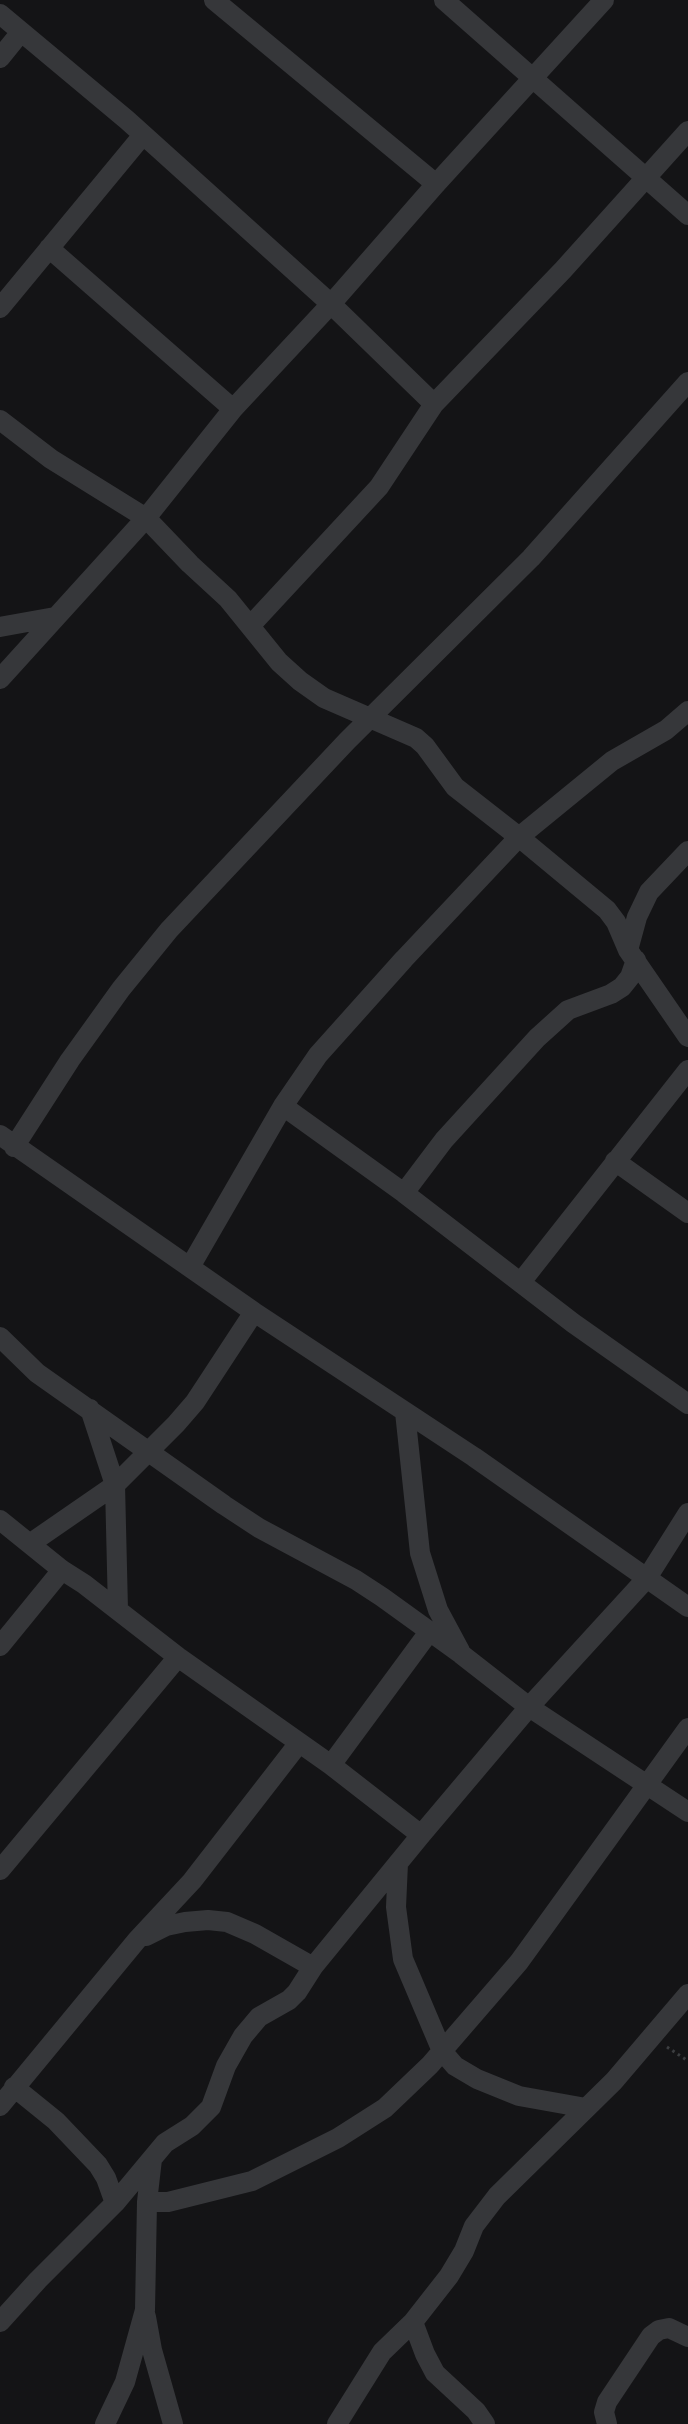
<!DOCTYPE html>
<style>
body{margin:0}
canvas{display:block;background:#141416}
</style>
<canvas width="688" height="2424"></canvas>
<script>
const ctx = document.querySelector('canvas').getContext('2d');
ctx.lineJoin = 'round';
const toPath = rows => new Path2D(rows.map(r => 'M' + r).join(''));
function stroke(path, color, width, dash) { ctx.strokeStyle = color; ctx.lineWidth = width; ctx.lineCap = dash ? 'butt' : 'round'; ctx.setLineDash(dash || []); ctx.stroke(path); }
stroke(toPath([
 [667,2047,688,2061]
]), '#3c3e41', 3, [2.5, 4]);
stroke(toPath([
 [214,0,436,184],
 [444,0,688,215],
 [0,14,127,120,331,304,434,404],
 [0,58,21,32],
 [49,248,233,409],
 [0,308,143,135],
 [0,420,51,459,146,518,190,564,228,599,279,662,300,681,324,698,416,738,425,746,455,787,519,837,607,910,616,922,628,950,688,1037],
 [251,625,379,487,434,404,563,270,688,131],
 [0,627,55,617],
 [0,679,146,518,233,409,331,304,436,184,604,0],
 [628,950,637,917,649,892,688,851],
 [283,1106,404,1193,573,1323,688,1404],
 [0,1135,254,1312,474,1457,688,1607],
 [14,1147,70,1060,121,989,169,930,347,741,531,558,688,382],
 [615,1161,688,1213],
 [404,1193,444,1140,537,1038,568,1010,611,994,622,987,630,977,636,960],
 [190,1267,283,1106,318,1055,404,959,519,837,612,761,666,730,688,711],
 [521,1282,688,1070],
 [0,1337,37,1373,224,1505,259,1528,356,1580,382,1597,461,1654,529,1707,688,1812],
 [90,1409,115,1485,118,1610],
 [405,1412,420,1553,438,1610,460,1651],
 [0,1520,62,1570,84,1584,178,1657,331,1765,421,1835],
 [31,1543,115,1485,176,1424,195,1402,254,1312],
 [0,1646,62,1570],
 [331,1765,429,1632],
 [398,1863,396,1907,403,1959,442,2051,455,2066,477,2079,519,2096,586,2108],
 [0,1870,178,1657],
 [146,1936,166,1926,185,1922,208,1920,227,1922,255,1934,313,1967],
 [14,2087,56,2121,98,2165,106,2178,115,2203],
 [0,2106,137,1940,192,1881,299,1743],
 [147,2202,168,2202,252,2181,338,2138,385,2108,430,2065,519,1962,688,1728],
 [146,2317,152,2350,173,2424],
 [0,2322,38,2280,115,2203,165,2143,192,2126,211,2107,226,2066,243,2036,259,2017,289,2000,297,1992,313,1967,421,1835,529,1707,647,1578,688,1513],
 [413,2322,425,2354,435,2373,476,2411,485,2424],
 [105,2424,125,2382,145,2310,147,2202,152,2159],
 [337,2424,382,2352,413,2322,449,2276,464,2251,474,2226,497,2196,614,2081,688,1994],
 [607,2424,604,2412,607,2402,651,2336,659,2330,669,2328,688,2337]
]), '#36373a', 20);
</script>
